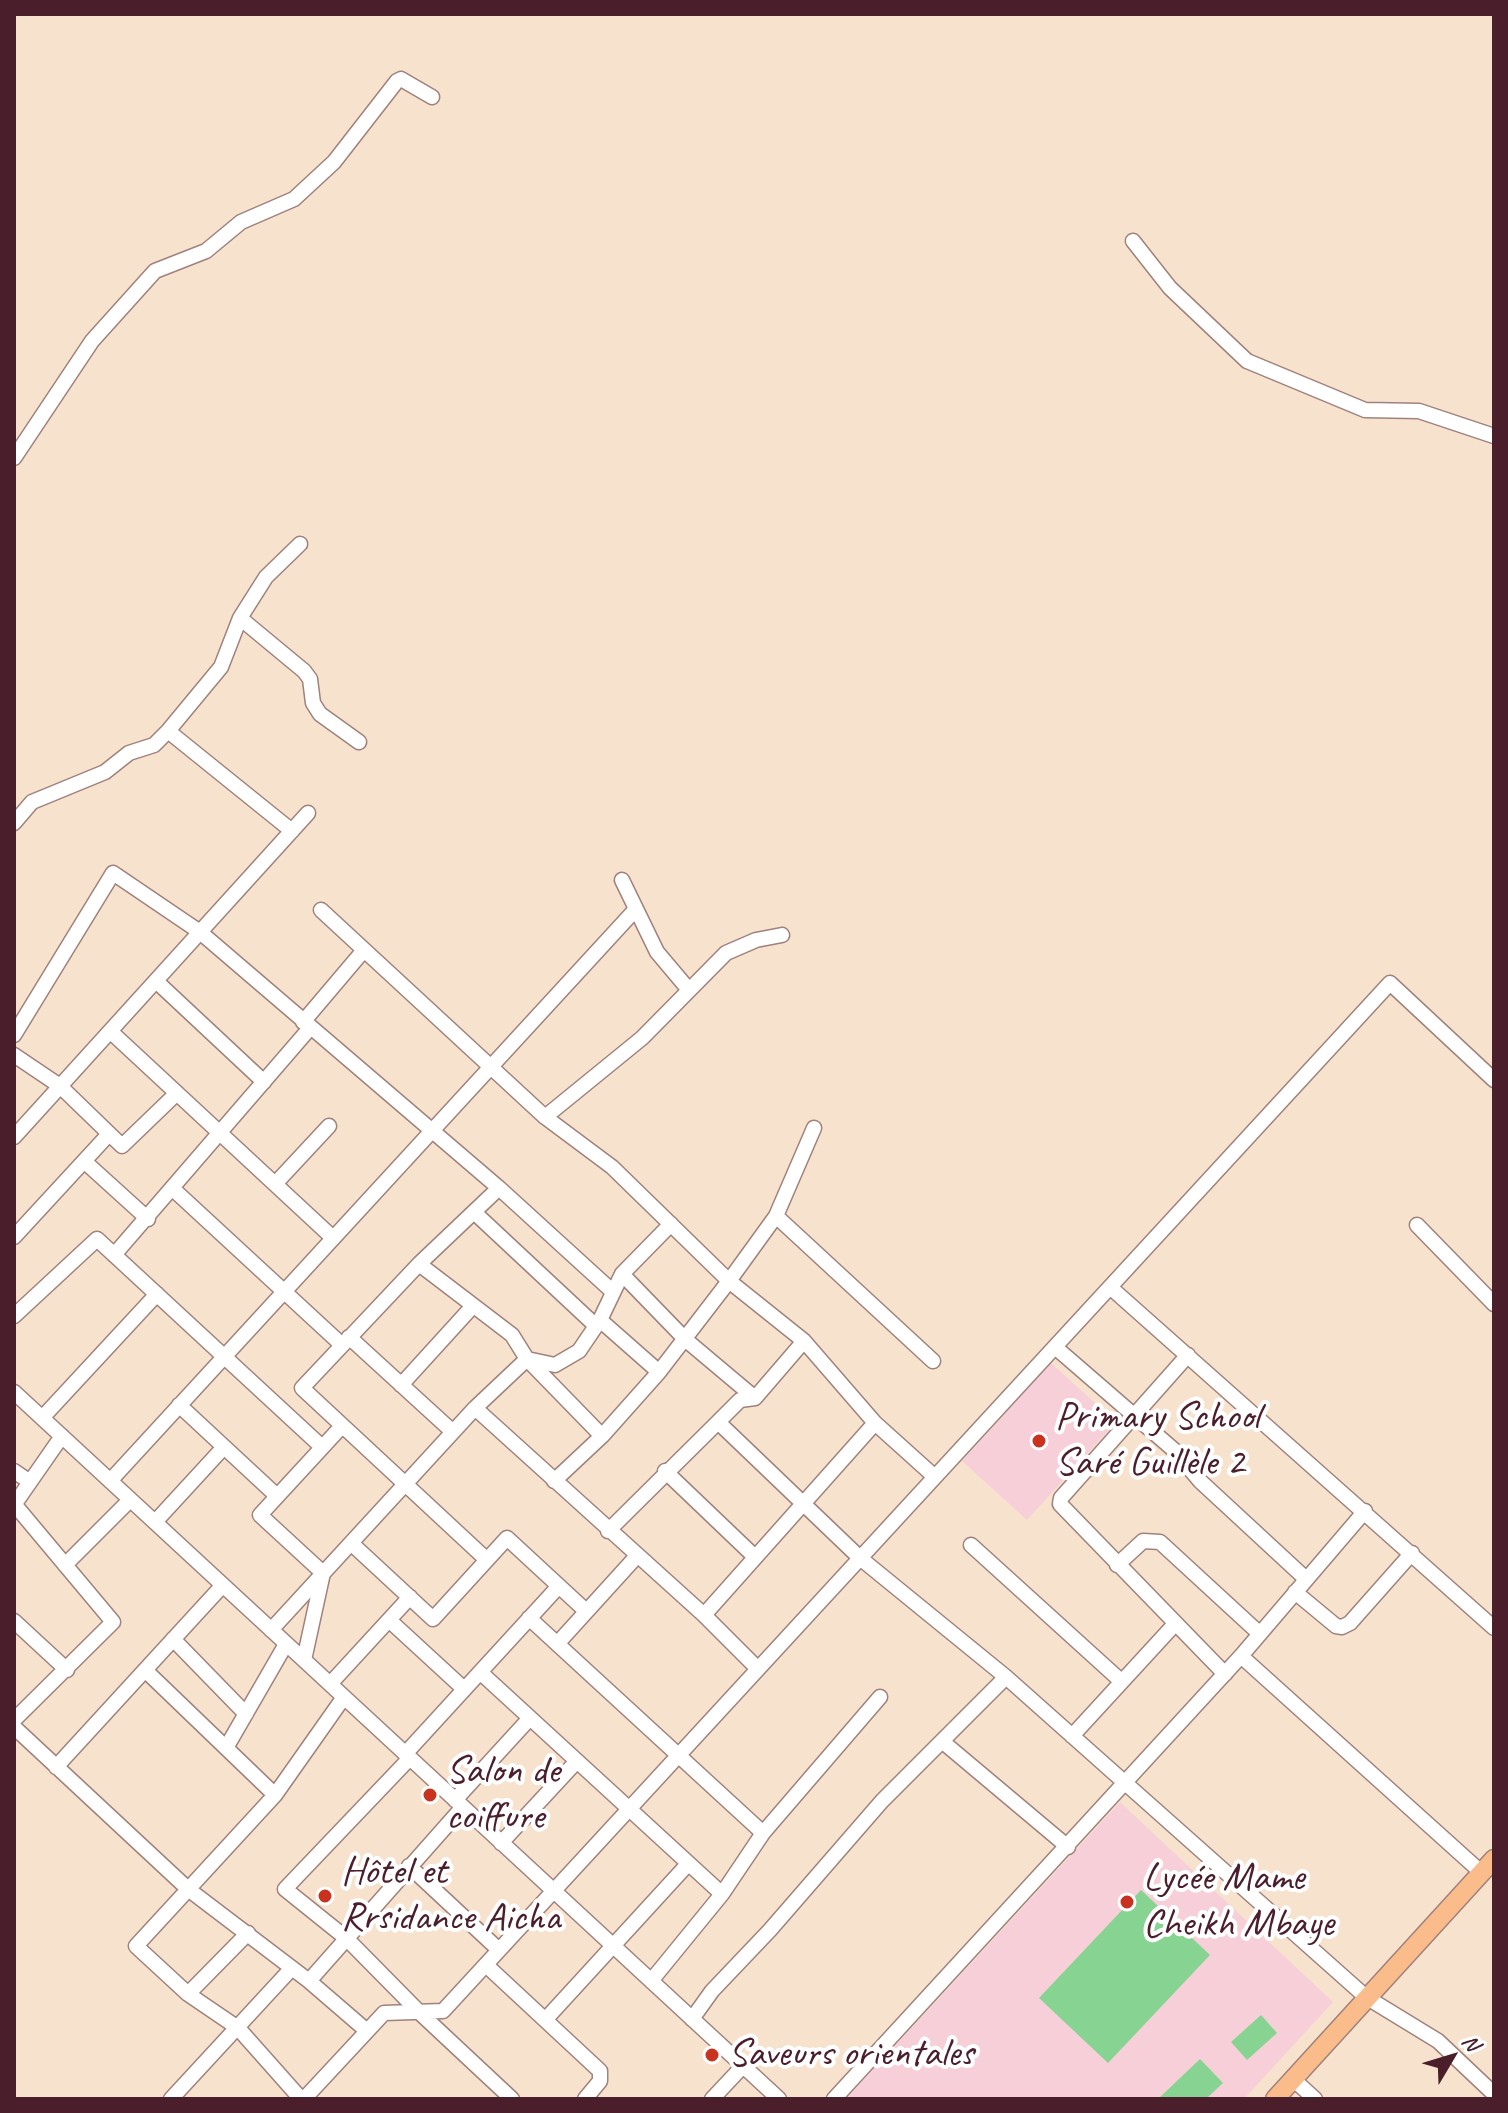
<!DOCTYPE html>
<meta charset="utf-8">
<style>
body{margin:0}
#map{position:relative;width:1508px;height:2113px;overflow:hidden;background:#f7e3cd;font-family:Caveat,sans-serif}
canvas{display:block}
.frame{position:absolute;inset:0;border:16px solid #4a1f2b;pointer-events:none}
.north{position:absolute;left:1412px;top:2017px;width:80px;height:80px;-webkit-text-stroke:6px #fff;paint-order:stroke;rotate:52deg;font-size:22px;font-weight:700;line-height:32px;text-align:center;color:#4a1f2b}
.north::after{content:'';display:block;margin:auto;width:28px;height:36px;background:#4a1f2b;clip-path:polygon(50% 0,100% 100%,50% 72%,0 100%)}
</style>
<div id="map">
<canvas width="1508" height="2113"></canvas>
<div class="frame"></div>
<div class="north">N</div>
</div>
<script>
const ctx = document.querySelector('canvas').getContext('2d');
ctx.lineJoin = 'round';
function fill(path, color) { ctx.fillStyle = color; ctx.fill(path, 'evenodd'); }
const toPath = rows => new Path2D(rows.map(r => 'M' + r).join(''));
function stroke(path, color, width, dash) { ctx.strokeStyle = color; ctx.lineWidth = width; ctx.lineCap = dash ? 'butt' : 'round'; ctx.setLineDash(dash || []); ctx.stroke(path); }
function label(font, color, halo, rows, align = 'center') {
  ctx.font = font + ' Caveat,sans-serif'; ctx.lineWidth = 8; ctx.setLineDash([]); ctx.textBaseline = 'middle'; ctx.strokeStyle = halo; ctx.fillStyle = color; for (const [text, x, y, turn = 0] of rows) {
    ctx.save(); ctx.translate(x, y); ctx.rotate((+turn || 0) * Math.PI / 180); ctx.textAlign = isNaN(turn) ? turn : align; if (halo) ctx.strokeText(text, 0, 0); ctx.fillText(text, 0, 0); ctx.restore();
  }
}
fill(toPath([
 [1051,1363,1116,1422,1027,1520,962,1461],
 [1120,1802,1333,2002,1244,2099,846,2099]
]), '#f6cfd8');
fill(toPath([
 [1141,1890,1210,1955,1108,2063,1039,1998],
 [1261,2015,1277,2033,1247,2060,1231,2042],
 [1200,2059,1223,2083,1206,2099,1158,2099]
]), '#87d492');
const minor = toPath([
 [1133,241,1170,288,1247,361,1365,410,1419,411,1494,436],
 [14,458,92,341,155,271,206,251,241,222,294,199,334,162,397,81,401,79,432,97],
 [240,618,304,671,310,679,313,703,320,714,359,742],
 [14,823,32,802,105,772,129,753,154,745,168,731],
 [292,831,168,731,221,667,240,618,266,577,300,544],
 [622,880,657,952,689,990],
 [321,910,545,1117,612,1167,729,1281,804,1341,875,1423,935,1477],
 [156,981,264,1082],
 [303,1022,364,950],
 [110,1031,333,1238],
 [14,1035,113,873,200,932,499,1188,612,1291],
 [14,1055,60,1086,122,1146,177,1093],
 [545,1117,642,1038,726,953,756,940,782,935],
 [14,1137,308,813],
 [84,1161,148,1219],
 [275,1184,329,1126],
 [173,1189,342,1345],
 [475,1213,596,1326],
 [776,1216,933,1361],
 [1417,1225,1494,1304],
 [14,1237,109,1134],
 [114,1255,310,1028],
 [419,1264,512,1335,527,1359,602,1436],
 [622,1274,686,1340,755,1398],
 [1110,1287,1494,1628],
 [14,1316,97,1239,322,1447],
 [600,1320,659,1372],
 [349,1337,453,1432],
 [1055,1347,1174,1450,1200,1481,1306,1579],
 [1188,1355,1061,1498,1060,1504,1225,1674],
 [401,1385,472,1307],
 [14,1392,779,2099],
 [179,1405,277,1496],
 [475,1408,704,1615,758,1669],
 [42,1418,157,1294],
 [718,1422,740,1400,755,1398,804,1341],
 [14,1471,30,1482],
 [665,1471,755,1557],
 [110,1481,636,909],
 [554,1481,602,1436,659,1372,729,1281,776,1216,814,1128],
 [14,1505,62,1436],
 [155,1522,224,1447],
 [608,1531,718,1422,860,1558,1006,1677,1366,1997,1438,2041,1494,2094],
 [351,1543,433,1619,507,1538,586,1611],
 [971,1545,1121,1681],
 [487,1560,302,1388,419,1264,499,1188],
 [65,1565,130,1500],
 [1117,1565,1143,1541,1160,1542,1260,1634],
 [1295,1592,1336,1626,1342,1627,1350,1623,1412,1553],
 [704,1615,875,1423],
 [529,1618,763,1833],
 [389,1620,464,1689],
 [14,1621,67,1670],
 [271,1630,475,1408,527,1359,555,1365,579,1351,600,1320,622,1274,671,1224],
 [173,1639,246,1714],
 [557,1644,636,1557],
 [1241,1656,1482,1873],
 [304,1660,323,1573,260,1515,342,1426],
 [145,1670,275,1795],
 [480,1672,722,1894],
 [330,1684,410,1597],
 [14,1720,113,1622,15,1505],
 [14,1727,188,1889,309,1981,367,2031],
 [1072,1736,1174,1625],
 [943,1742,1068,1847],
 [226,1748,286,1644],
 [405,1754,559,1586],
 [410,1758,285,1889,346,1938,420,2013,512,2099],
 [56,1767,223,1585],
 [455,1800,530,1718],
 [501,1843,577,1761],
 [409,1866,499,1950],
 [486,1965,600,2071,600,2081,585,2099],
 [309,1981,463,1807],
 [651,1981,722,1894,763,1833,880,1697],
 [188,1994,248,1933],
 [692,2019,712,1991,770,1930,882,1801,1006,1677],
 [545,2020,688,1864],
 [1293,2079,1315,2099],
 [171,2099,292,1968],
 [301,2099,238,2028,188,1994,136,1946,275,1795,344,1697],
 [304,2099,384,2013,443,2011,1390,983,1494,1080],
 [712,2099,743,2066],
 [834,2099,1241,1656,1365,1511]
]);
const major = toPath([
 [1275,2099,1494,1859]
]);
stroke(minor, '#a0817c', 17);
stroke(major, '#a0817c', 21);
stroke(minor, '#fff', 14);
stroke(major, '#f9bc8a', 18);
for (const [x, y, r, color] of [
 [1039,1441,8,"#c8321e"],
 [430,1795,8,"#c8321e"],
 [325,1896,8,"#c8321e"],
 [1127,1902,8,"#c8321e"],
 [712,2055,8,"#c8321e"]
]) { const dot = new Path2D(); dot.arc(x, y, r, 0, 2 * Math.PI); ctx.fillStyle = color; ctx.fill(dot); stroke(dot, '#fff', 3); }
label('40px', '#4a1f2b', '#fff', [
 ["Primary School",1055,1418],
 ["Saré Guillèle 2",1055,1464],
 ["Salon de",446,1772],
 ["coiffure",446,1818],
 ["Hôtel et",341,1873],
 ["Rrsidance Aicha",341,1919],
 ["Lycée Mame",1143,1879],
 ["Cheikh Mbaye",1143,1925],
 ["Saveurs orientales",728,2055]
], 'left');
</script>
